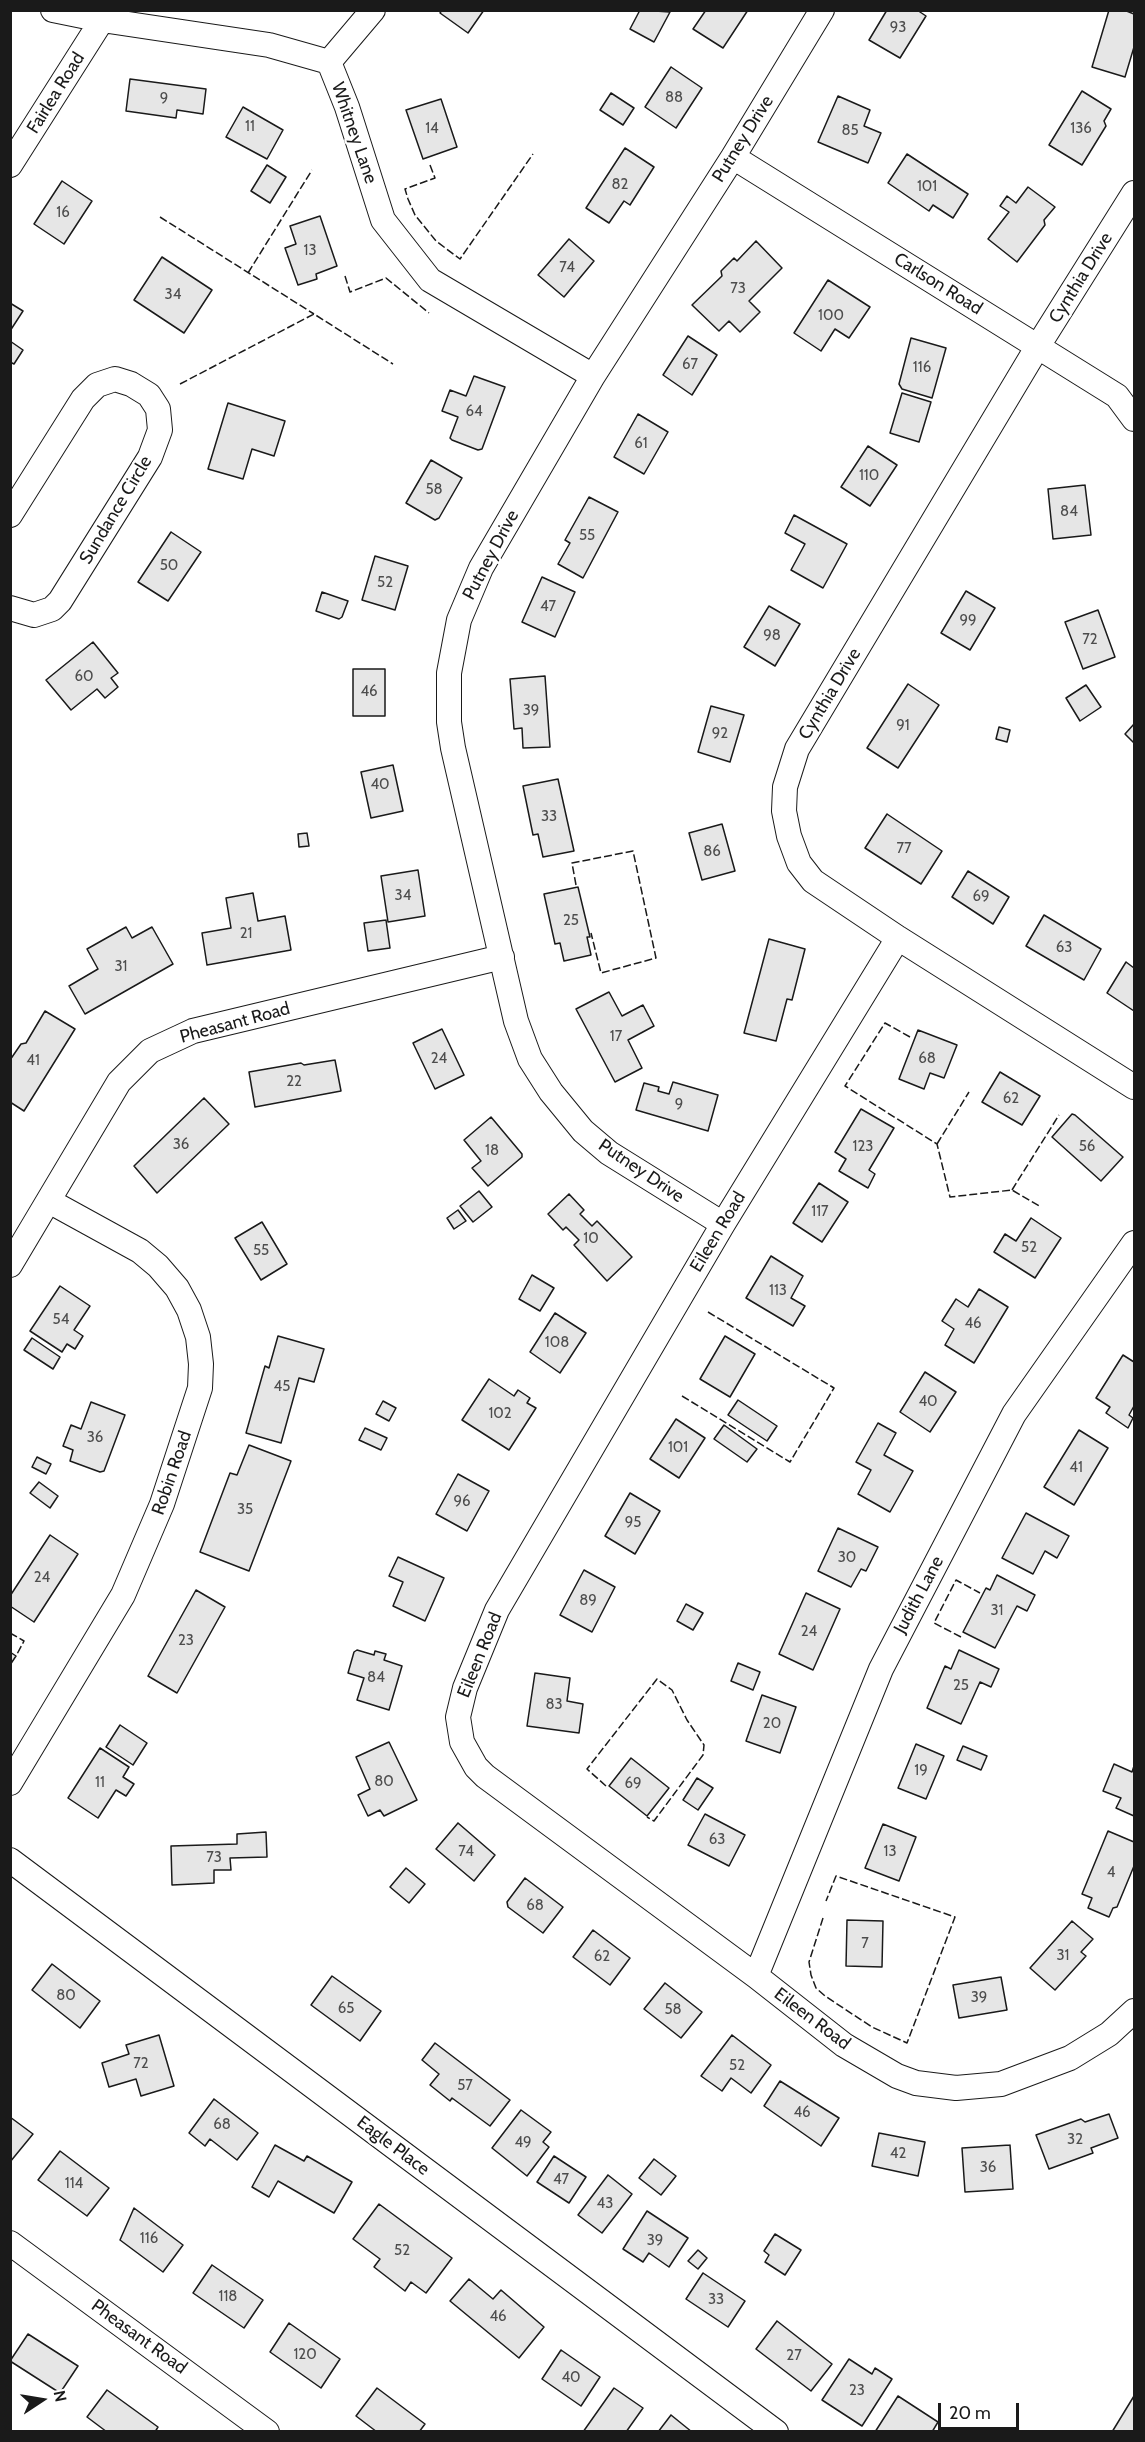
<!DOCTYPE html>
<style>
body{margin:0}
#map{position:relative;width:1145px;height:2442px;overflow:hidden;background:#fff;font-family:Cabin,sans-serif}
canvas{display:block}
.frame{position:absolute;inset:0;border:12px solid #1a1a1a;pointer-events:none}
.north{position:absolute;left:12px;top:2370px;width:60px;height:60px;-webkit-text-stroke:4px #fff;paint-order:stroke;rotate:78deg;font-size:16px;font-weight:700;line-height:24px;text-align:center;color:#1a1a1a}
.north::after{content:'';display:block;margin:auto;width:21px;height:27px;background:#1a1a1a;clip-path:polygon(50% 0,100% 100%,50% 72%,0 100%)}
.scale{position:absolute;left:938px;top:2403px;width:81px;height:27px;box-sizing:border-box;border:3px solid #1a1a1a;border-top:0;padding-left:8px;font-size:18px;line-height:21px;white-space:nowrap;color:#1a1a1a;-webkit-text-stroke:4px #fff;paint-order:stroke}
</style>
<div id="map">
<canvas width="1145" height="2442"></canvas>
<div class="frame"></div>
<div class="north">N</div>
<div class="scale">20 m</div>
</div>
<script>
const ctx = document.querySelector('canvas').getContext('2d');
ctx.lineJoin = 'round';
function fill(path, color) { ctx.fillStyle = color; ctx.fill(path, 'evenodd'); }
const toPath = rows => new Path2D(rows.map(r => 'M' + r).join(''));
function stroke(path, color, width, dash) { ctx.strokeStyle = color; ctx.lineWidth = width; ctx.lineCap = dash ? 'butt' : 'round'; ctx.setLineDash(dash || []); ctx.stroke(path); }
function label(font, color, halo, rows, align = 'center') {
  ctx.font = font + ' Cabin,sans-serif'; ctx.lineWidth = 4.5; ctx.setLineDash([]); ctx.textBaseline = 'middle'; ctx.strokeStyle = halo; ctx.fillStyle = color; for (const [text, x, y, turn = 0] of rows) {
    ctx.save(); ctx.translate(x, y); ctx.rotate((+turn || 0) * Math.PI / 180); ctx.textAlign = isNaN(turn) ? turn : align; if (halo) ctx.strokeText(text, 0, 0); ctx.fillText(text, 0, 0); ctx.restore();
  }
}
const building = toPath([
 [442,10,484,10,468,33,440,13,442,10],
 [640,10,670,12,654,42,630,29,640,10],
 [706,10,748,10,723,48,693,29,706,10],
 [887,10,917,10,926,16,900,58,869,40,887,10],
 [1109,10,1124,10,1134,14,1134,47,1125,77,1092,67,1109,10],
 [671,67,702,88,676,128,645,107,671,67],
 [130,79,206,89,203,114,177,110,176,118,126,111,130,79],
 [1082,91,1111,109,1104,121,1106,126,1082,165,1049,145,1082,91],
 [611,93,634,108,623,125,600,110,611,93],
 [838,96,870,110,864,126,881,133,868,163,818,142,838,96],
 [441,99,457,147,423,159,406,110,441,99],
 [243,107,283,130,267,159,226,137,243,107],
 [625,148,654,167,630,205,624,201,609,223,586,208,625,148],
 [907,154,968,194,953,218,933,205,929,211,888,183,907,154],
 [267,165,286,177,270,203,251,191,267,165],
 [62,181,92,201,64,244,34,224,62,181],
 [1028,187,1055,207,1044,220,1045,225,1017,262,988,239,1009,212,1000,206,1007,196,1016,203,1028,187],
 [320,216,337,266,316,274,317,279,298,285,285,248,296,244,290,226,320,216],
 [569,239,594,261,564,297,538,275,569,239],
 [756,241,782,268,749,301,760,312,740,332,729,321,719,331,692,305,722,276,721,271,734,258,737,261,756,241],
 [162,257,212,290,184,333,134,300,162,257],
 [828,280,870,307,849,338,835,329,821,351,794,333,828,280],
 [10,303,23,311,10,331,10,303],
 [688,336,717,355,692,395,663,375,688,336],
 [911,338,946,348,932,398,902,389,899,384,911,338],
 [10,341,23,350,14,364,10,362,10,341],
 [474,376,505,387,482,449,478,450,452,440,450,438,458,417,442,411,450,390,466,396,474,376],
 [902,393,931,402,919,442,890,433,902,393],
 [228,403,285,421,274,456,252,449,243,479,208,469,228,403],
 [638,414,668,432,644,474,614,457,638,414],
 [868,446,897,465,870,506,841,487,868,446],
 [431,460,462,478,439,518,435,520,406,503,431,460],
 [1085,485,1091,535,1053,539,1048,489,1085,485],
 [589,497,618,512,583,578,558,564,570,543,565,540,589,497],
 [794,515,847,544,823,588,791,570,805,544,785,533,794,515],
 [171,532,201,552,168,601,138,582,171,532],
 [375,556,408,566,395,610,362,600,375,556],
 [542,577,575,592,555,637,522,622,542,577],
 [966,591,995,608,970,650,941,633,966,591],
 [322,592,348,601,342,617,339,619,316,611,322,592],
 [769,606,800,624,775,666,744,647,769,606],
 [1098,610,1115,657,1083,669,1065,622,1098,610],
 [93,642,118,673,111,678,118,687,105,698,97,689,71,710,46,680,93,642],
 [353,669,385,669,385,716,353,716,353,669],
 [545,676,550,747,523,748,522,728,514,729,510,679,545,676],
 [908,684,939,705,898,768,867,748,908,684],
 [1086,685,1101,707,1080,721,1066,698,1086,685],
 [711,706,744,715,730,762,698,752,711,706],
 [1134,724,1134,743,1125,734,1134,724],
 [999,727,1010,730,1007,742,996,739,999,727],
 [393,765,403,811,371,818,361,772,393,765],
 [558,779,574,851,543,857,538,834,533,835,523,786,558,779],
 [887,814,942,851,921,884,865,848,887,814],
 [722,824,735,871,702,880,689,833,722,824],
 [307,833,309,846,299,847,298,834,307,833],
 [418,870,425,916,388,922,381,876,418,870],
 [968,871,1009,897,993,924,952,897,968,871],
 [578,887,590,937,587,937,591,955,564,961,560,943,555,944,544,894,578,887],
 [253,893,258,921,285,916,291,950,207,965,202,933,231,928,226,898,253,893],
 [1044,915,1101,949,1084,980,1026,946,1044,915],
 [386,920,390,948,368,951,364,923,386,920],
 [126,927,132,938,152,927,173,964,85,1014,69,986,98,969,87,949,126,927],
 [769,939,805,949,792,1000,787,999,776,1041,744,1033,769,939],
 [1126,962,1134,968,1134,1011,1107,993,1126,962],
 [609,992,622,1016,643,1005,654,1026,628,1040,642,1068,615,1082,576,1009,609,992],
 [45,1011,75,1029,24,1111,10,1102,10,1060,21,1044,26,1043,45,1011],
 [442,1029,464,1075,435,1089,413,1043,442,1029],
 [918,1030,957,1045,944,1078,930,1073,924,1089,899,1079,918,1030],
 [335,1060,341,1091,255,1107,249,1072,301,1063,304,1065,335,1060],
 [1000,1072,1040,1096,1022,1125,982,1102,1000,1072],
 [673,1082,718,1095,708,1131,636,1110,644,1083,659,1087,658,1091,669,1094,673,1082],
 [204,1098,229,1124,157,1193,134,1166,204,1098],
 [861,1109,894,1128,869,1170,875,1174,868,1188,839,1171,846,1159,835,1152,861,1109],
 [1072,1114,1075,1115,1123,1157,1101,1181,1052,1137,1072,1114],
 [491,1117,522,1154,522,1157,488,1186,472,1168,481,1161,464,1140,491,1117],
 [819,1183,848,1202,822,1242,793,1223,819,1183],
 [479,1191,492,1207,473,1222,460,1206,479,1191],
 [569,1194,584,1210,580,1214,592,1226,597,1221,632,1257,607,1281,574,1245,579,1240,566,1227,563,1230,548,1214,569,1194],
 [458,1210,466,1221,454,1229,447,1218,458,1210],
 [1031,1218,1061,1238,1035,1278,994,1252,1005,1234,1016,1241,1031,1218],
 [262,1222,287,1264,261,1280,235,1238,262,1222],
 [771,1256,803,1276,791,1298,805,1306,793,1326,746,1298,771,1256],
 [532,1275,554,1288,540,1311,519,1299,532,1275],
 [60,1286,90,1306,74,1330,83,1336,75,1349,67,1344,62,1352,30,1331,60,1286],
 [979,1289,1008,1307,974,1363,945,1345,954,1329,942,1321,956,1299,968,1307,979,1289],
 [555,1313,586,1333,560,1373,530,1352,555,1313],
 [278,1336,324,1349,314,1382,299,1378,281,1443,246,1433,265,1366,269,1368,278,1336],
 [725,1336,755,1354,730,1397,700,1379,725,1336],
 [32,1338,60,1357,53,1369,24,1350,32,1338],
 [1123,1355,1134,1362,1134,1406,1129,1415,1133,1418,1128,1428,1106,1413,1110,1407,1096,1398,1123,1355],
 [925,1372,956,1392,930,1432,900,1412,925,1372],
 [489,1379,514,1396,518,1390,530,1398,527,1403,536,1408,509,1450,462,1420,489,1379],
 [738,1400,777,1426,767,1441,728,1415,738,1400],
 [383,1401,396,1408,389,1421,376,1414,383,1401],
 [91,1402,125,1415,104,1471,100,1472,70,1461,73,1450,63,1446,71,1425,81,1429,91,1402],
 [676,1419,705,1438,679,1478,650,1459,676,1419],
 [878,1423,896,1433,884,1455,913,1471,890,1512,858,1494,871,1470,856,1462,878,1423],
 [724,1425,757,1449,747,1462,714,1439,724,1425],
 [365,1428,387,1438,381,1450,359,1440,365,1428],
 [1079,1430,1108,1448,1074,1505,1044,1487,1079,1430],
 [249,1445,291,1461,249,1571,200,1552,230,1473,237,1475,249,1445],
 [37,1457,51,1464,46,1474,32,1467,37,1457],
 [458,1474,489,1491,467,1531,436,1514,458,1474],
 [39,1482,58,1496,50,1508,30,1493,39,1482],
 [630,1493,660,1511,635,1554,605,1536,630,1493],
 [1026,1513,1069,1536,1057,1558,1045,1551,1033,1574,1002,1558,1026,1513],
 [838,1528,878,1547,866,1571,861,1569,851,1587,818,1571,838,1528],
 [50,1535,78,1554,34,1622,10,1606,10,1596,50,1535],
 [398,1557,444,1578,425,1621,393,1606,403,1582,389,1576,398,1557],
 [584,1570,615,1587,592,1632,560,1615,584,1570],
 [997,1575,1035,1595,1027,1611,1017,1606,995,1648,963,1632,986,1588,990,1590,997,1575],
 [196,1590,225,1607,177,1693,148,1676,196,1590],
 [806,1593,840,1609,813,1670,779,1654,806,1593],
 [686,1604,703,1613,693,1630,677,1621,686,1604],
 [357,1650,374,1655,375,1651,386,1654,384,1660,402,1666,389,1710,357,1700,364,1678,348,1673,354,1652,357,1650],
 [959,1650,999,1669,991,1687,980,1682,961,1724,927,1708,945,1666,951,1669,959,1650],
 [10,1652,16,1656,10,1665,10,1652],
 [738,1663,760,1672,753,1690,731,1681,738,1663],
 [535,1673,570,1678,567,1701,583,1704,579,1733,527,1726,535,1673],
 [762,1695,796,1707,780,1753,746,1741,762,1695],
 [120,1725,147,1743,133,1765,106,1747,120,1725],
 [389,1742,417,1800,384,1816,380,1810,368,1816,358,1795,370,1789,356,1757,389,1742],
 [916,1744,944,1756,926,1799,898,1788,916,1744],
 [963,1746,987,1756,981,1770,957,1760,963,1746],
 [100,1748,129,1767,123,1777,134,1784,126,1796,116,1790,98,1818,68,1798,100,1748],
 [631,1758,669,1788,647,1816,609,1786,631,1758],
 [1114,1764,1132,1772,1134,1766,1134,1816,1116,1808,1121,1798,1103,1791,1114,1764],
 [697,1778,713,1788,698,1810,683,1800,697,1778],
 [705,1814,745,1835,729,1866,688,1845,705,1814],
 [458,1823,495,1855,474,1881,436,1849,458,1823],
 [883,1824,916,1837,899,1881,865,1868,883,1824],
 [1108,1831,1134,1842,1134,1866,1117,1907,1113,1908,1109,1917,1088,1908,1092,1898,1082,1894,1108,1831],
 [266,1832,267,1857,230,1858,231,1870,214,1870,214,1883,172,1885,171,1846,237,1844,237,1834,266,1832],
 [406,1868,425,1884,409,1903,390,1887,406,1868],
 [525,1878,563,1907,543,1933,508,1907,507,1902,525,1878],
 [847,1920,883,1921,882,1967,846,1966,847,1920],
 [1072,1921,1093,1939,1081,1952,1086,1956,1055,1990,1030,1968,1072,1921],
 [593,1930,630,1958,610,1985,573,1957,593,1930],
 [52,1964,100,2001,80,2028,32,1990,52,1964],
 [332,1976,381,2011,360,2041,311,2005,332,1976],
 [1001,1977,1007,2010,959,2018,953,1985,1001,1977],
 [665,1983,702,2012,681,2038,644,2009,665,1983],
 [159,2035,174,2086,141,2096,136,2079,109,2087,102,2063,129,2054,126,2045,159,2035],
 [732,2035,771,2065,751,2093,731,2078,722,2091,701,2076,732,2035],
 [435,2043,510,2100,490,2126,452,2098,450,2101,430,2085,439,2074,422,2060,435,2043],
 [780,2081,839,2118,821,2146,764,2106,780,2081],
 [214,2099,258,2133,237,2160,210,2139,205,2146,189,2133,214,2099],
 [521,2110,551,2132,543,2142,549,2147,527,2176,492,2148,521,2110],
 [1109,2114,1118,2138,1091,2148,1093,2153,1049,2169,1036,2135,1081,2119,1085,2122,1109,2114],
 [10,2117,33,2134,10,2162,10,2117],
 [879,2133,925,2142,918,2176,872,2166,879,2133],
 [275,2145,304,2161,307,2156,352,2182,334,2213,278,2181,269,2197,252,2187,275,2145],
 [1010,2145,1013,2189,965,2192,962,2148,1010,2145],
 [60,2151,109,2188,87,2216,38,2180,60,2151],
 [554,2156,586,2177,569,2203,537,2182,554,2156],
 [654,2159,676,2176,661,2195,639,2178,654,2159],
 [608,2175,632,2194,602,2233,578,2215,608,2175],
 [379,2204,452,2258,426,2293,411,2282,405,2291,374,2267,380,2259,353,2239,379,2204],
 [134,2208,183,2245,163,2272,120,2240,134,2208],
 [647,2211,688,2238,669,2267,649,2253,643,2262,623,2249,647,2211],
 [775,2234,801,2250,785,2275,765,2262,769,2255,764,2251,775,2234],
 [698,2250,707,2258,698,2269,688,2261,698,2250],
 [212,2265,263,2300,244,2328,193,2293,212,2265],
 [703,2273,745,2301,728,2327,686,2299,703,2273],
 [469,2279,493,2299,501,2290,544,2327,519,2358,450,2301,469,2279],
 [777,2321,832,2364,811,2391,756,2349,777,2321],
 [289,2323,340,2359,321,2388,270,2352,289,2323],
 [28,2334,78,2366,60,2393,10,2361,28,2334],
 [561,2350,600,2377,581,2406,542,2379,561,2350],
 [849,2359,872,2374,875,2368,892,2379,862,2426,822,2400,849,2359],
 [377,2388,425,2424,419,2432,377,2432,356,2416,377,2388],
 [614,2388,643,2408,626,2432,583,2432,614,2388],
 [107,2390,158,2427,155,2432,107,2432,87,2417,107,2390],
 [898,2396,938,2422,932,2432,875,2432,898,2396],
 [1134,2396,1134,2432,1112,2432,1134,2396],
 [671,2415,692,2432,658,2432,671,2415]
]);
fill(building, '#e6e6e6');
stroke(building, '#1a1a1a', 1.5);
const minor = toPath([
 [53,10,102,20,269,45,329,62,347,107,383,220,430,280,593,376],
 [329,62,373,10],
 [733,157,1117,396,1134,419],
 [10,165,102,20],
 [1134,193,1038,346,797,749,785,787,784,811,789,836,799,863,813,881,898,938,1134,1087],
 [10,515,83,399,97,385,115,379,131,384,149,395,158,409,160,430,150,457,60,601,52,609,34,615,10,608],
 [898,938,723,1224,497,1610,465,1688,458,1717,462,1742,476,1767,485,1776,756,1976,844,2045,897,2076,916,2083,956,2088,1001,2084,1070,2058,1109,2034,1134,2011],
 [723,1224,609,1153,583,1131,551,1092,530,1059,516,1021,453,748,449,722,449,673,459,620,481,568,593,376,733,157,822,10],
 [10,1265,119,1082,150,1051,193,1031,502,957],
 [10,1783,123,1595,162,1504,200,1388,201,1364,198,1337,189,1310,177,1288,158,1266,140,1251,49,1201],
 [10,1860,776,2432],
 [756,1976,881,1669,1014,1414,1134,1243],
 [10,2243,267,2432]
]);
stroke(minor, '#1a1a1a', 26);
stroke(minor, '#fff', 24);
stroke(toPath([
 [430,165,435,178,405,189,408,199,415,215,436,241,460,259,533,154],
 [160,217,314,314],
 [248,273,312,170],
 [345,276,350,292,386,278,429,313],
 [180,384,314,314,393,364],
 [576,885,572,863,633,851,656,958,601,973,591,933],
 [910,1037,885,1023,845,1086,937,1144,950,1197,1012,1190,1041,1207],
 [937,1144,969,1092],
 [1012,1190,1059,1115],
 [682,1396,790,1462,834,1388,708,1312],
 [10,1633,24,1641,16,1656],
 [961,1637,934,1623,956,1580,980,1593],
 [606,1786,587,1769,657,1679,672,1690,687,1720,704,1745,703,1755,654,1821,647,1817],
 [823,1918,809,1962,811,1975,816,1988,825,1996,872,2027,907,2043,955,1917,836,1876,826,1901]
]), '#1a1a1a', 1.5, [8, 3]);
label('15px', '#4d4d4d', null, [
 ["93",898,28],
 ["88",674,98],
 ["9",164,99],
 ["11",250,127],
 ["14",432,129],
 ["136",1081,129],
 ["85",850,131],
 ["82",620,185],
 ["101",927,187],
 ["16",63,213],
 ["13",310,251],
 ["74",567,268],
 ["73",738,289],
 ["34",173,295],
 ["100",831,316],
 ["67",690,365],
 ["116",922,368],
 ["64",474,412],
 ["61",641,444],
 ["110",869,476],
 ["58",434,490],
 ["84",1069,512],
 ["55",587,536],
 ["50",169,566],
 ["52",385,583],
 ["47",548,607],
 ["99",968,621],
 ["98",772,636],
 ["72",1090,640],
 ["60",84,677],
 ["46",369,692],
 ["39",531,711],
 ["91",903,726],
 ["92",720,734],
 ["40",380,785],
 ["33",549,817],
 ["77",904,849],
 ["86",712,852],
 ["34",403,896],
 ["69",981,897],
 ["25",571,921],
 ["21",246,934],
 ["63",1064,948],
 ["31",121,967],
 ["17",616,1037],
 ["24",439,1059],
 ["68",927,1059],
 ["41",33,1061],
 ["22",294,1082],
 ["62",1011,1099],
 ["9",679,1105],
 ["36",181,1145],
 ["123",863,1147],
 ["56",1087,1147],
 ["18",492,1151],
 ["117",820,1212],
 ["10",591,1239],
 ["52",1029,1248],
 ["55",261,1251],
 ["113",778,1291],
 ["54",61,1320],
 ["46",973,1324],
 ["108",557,1343],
 ["45",282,1387],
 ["40",928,1402],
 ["102",500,1414],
 ["36",95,1438],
 ["101",678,1448],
 ["41",1076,1468],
 ["96",462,1502],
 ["35",245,1510],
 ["95",633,1523],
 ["30",847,1558],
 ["24",42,1578],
 ["89",588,1601],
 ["31",997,1611],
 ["24",809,1632],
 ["23",186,1641],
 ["84",376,1678],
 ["25",961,1686],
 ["83",554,1705],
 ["20",772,1724],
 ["19",921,1771],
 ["80",384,1782],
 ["11",100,1783],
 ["69",633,1784],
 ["63",717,1840],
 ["74",466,1852],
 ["13",890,1852],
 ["73",214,1858],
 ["4",1111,1873],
 ["68",535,1906],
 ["7",865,1944],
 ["31",1063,1956],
 ["62",602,1957],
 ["80",66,1996],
 ["39",979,1998],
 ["65",346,2009],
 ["58",673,2010],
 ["72",141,2064],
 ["52",737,2066],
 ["57",465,2086],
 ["46",802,2113],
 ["68",222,2125],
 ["32",1075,2140],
 ["49",523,2143],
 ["42",898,2154],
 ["36",988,2168],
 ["47",561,2180],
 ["114",74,2184],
 ["43",605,2204],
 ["116",149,2239],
 ["39",655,2241],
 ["52",402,2251],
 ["118",228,2297],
 ["33",716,2300],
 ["46",498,2317],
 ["120",305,2355],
 ["27",794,2356],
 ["40",571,2378],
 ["23",857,2391]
]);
label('18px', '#1a1a1a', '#fff', [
 ["Fairlea Road",56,93,-58],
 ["Whitney Lane",354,133,71],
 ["Putney Drive",743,139,-58],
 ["Cynthia Drive",1081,278,-58],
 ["Carlson Road",938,284,32],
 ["Sundance Circle",116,510,-59],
 ["Putney Drive",491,555,-62],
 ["Cynthia Drive",830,694,-59],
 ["Pheasant Road",235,1023,-15],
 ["Putney Drive",641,1171,34],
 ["Eileen Road",718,1232,-59],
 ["Robin Road",172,1473,-71],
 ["Judith Lane",919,1595,-62],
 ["Eileen Road",480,1655,-68],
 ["Eileen Road",812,2019,37],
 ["Eagle Place",393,2146,37],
 ["Pheasant Road",139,2337,36]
]);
</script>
